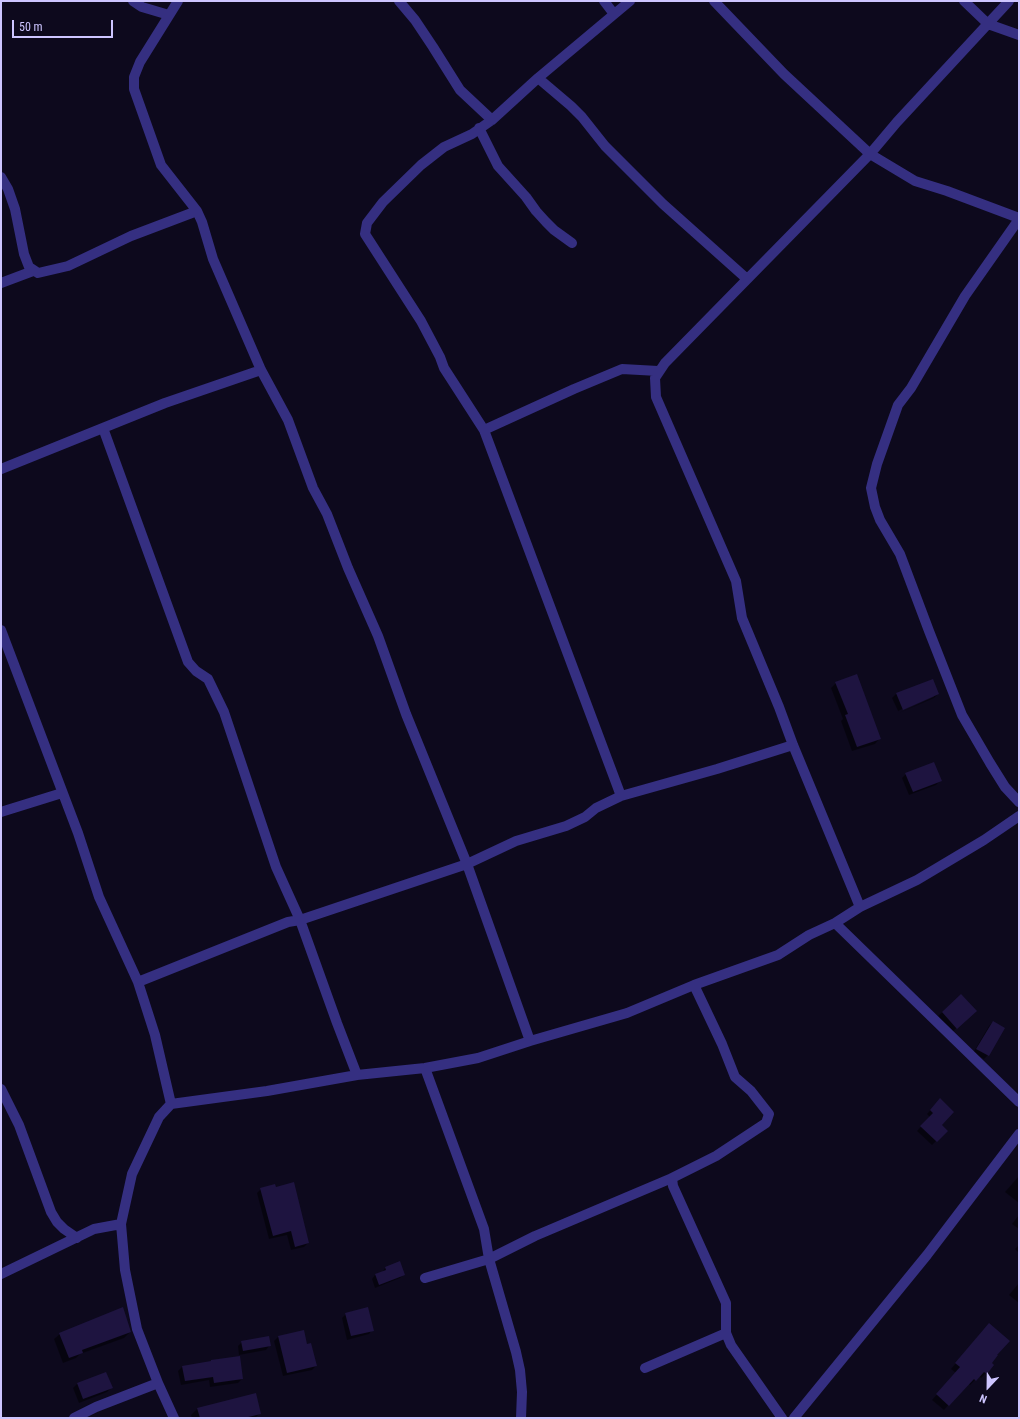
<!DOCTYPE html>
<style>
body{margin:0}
#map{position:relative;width:1020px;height:1419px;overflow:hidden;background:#0d091d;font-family:"Roboto Condensed",sans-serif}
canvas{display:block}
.frame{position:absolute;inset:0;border:2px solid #cdc5ff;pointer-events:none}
.north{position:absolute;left:968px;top:1367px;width:40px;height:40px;-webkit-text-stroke:3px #0d091d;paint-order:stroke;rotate:202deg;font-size:11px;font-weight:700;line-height:16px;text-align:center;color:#cdc5ff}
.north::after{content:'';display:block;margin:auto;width:14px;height:18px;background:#cdc5ff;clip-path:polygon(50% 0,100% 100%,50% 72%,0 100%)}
.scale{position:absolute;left:12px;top:20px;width:101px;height:18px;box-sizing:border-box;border:2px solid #cdc5ff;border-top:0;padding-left:5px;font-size:12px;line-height:14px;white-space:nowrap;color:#cdc5ff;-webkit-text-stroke:3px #0d091d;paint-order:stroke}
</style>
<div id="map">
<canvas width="1020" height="1419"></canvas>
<div class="frame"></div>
<div class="north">N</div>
<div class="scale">50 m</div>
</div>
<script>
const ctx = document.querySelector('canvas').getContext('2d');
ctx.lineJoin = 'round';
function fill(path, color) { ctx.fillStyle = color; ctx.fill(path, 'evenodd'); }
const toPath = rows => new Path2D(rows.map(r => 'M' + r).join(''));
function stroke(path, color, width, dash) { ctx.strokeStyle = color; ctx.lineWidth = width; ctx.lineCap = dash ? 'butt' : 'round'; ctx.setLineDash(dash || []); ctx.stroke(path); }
fill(toPath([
 [932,681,938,694,934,698,899,713,892,698,896,694],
 [934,695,934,697,899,713,898,711],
 [836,683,880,738,875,744,852,751,841,721,843,719,831,688],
 [906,774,940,781,936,785,909,795,902,778],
 [961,995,971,1015,952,1032,938,1016],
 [993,1022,988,1055,984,1059,973,1053,989,1026],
 [940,1100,940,1125,946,1131,932,1145,917,1131,930,1117,927,1114],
 [1019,1176,1019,1203,1005,1192],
 [261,1189,308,1243,304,1247,291,1250,287,1235,269,1239,257,1193],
 [1019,1215,1019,1229,1012,1224],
 [1019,1245,1019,1253,1015,1249],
 [399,1262,404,1274,400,1278,375,1288,372,1279,375,1275,382,1273,385,1268],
 [1019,1283,1019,1303,1009,1295],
 [346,1314,372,1330,369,1334,347,1340,342,1318],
 [984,1329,986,1373,981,1378,979,1376,970,1385,968,1383,944,1410,932,1400,956,1373,951,1369],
 [303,1331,307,1345,316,1366,312,1370,283,1376,274,1341,278,1337],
 [130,1332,124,1338,80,1354,76,1358,63,1363,54,1339,60,1334],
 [242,1342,269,1346,266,1350,239,1355,238,1346],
 [182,1367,242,1379,238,1383,210,1387,209,1380,181,1385,178,1371],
 [106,1373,111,1388,107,1392,79,1403,73,1388,77,1384],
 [197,1409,260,1413,255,1418,192,1418,191,1415]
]), '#0007');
fill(toPath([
 [857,674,881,739,857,747,845,715,848,714,835,682],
 [933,679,939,694,903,710,896,693],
 [934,762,942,781,913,792,905,773],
 [961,994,977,1011,957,1029,942,1012],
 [993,1021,1005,1028,989,1056,976,1049],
 [940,1098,954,1112,942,1125,948,1131,937,1142,920,1126,933,1113,930,1110],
 [294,1182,309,1243,295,1247,291,1231,273,1236,260,1188,275,1184,276,1187],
 [400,1261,405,1275,379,1285,375,1274,386,1270,385,1267],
 [123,1307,131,1332,82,1350,83,1353,69,1358,59,1333],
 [368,1307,374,1331,351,1336,345,1313],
 [989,1323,1010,1341,997,1355,998,1355,992,1363,994,1365,987,1374,984,1372,976,1381,974,1379,949,1406,936,1394,960,1367,955,1363],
 [304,1330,307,1344,311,1343,317,1366,287,1373,278,1336],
 [269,1336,271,1346,243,1351,241,1341],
 [240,1356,243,1379,214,1383,213,1377,185,1381,182,1366,211,1361,211,1360],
 [106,1372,113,1388,83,1399,77,1383],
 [256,1393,261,1414,244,1418,200,1418,197,1408]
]), '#1e1440');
stroke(toPath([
 [133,1,142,7,169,15],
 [178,1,140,62,134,77,134,89,161,165,197,211,202,222,213,259,261,370,288,420,313,488,327,514,348,568,378,636,406,714,467,864,530,1041],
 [399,1,415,20,433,47,460,90,492,120],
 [604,1,614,14],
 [714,1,784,74,870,154,915,181,947,191,1019,218],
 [964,1,988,24,1019,35],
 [538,78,571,106,582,117,605,146,663,204,747,279],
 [479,128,498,166,526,197,536,211,546,222,554,230,572,243],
 [1,177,8,189,15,209,24,254,29,267,38,273,68,266,131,236,197,211],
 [1019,219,965,296,911,388,898,405,877,464,871,488,875,507,880,520,900,554,929,631,962,715,990,763,1005,787,1019,802],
 [1,283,33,271],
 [103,428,188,662,196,671,208,679,224,712,276,867,300,920,337,1023,357,1075],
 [484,430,574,389,622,369,658,371],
 [1,469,165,403,261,370],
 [1,630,78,833,99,897,138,982,155,1035,171,1104],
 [621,796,484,430,444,368,440,357,421,321,365,234,367,223,383,202,421,165,444,147,472,134,492,120,538,78,630,1],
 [1,812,62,793],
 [860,907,793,745,779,707,742,618,736,581,656,397,655,378,665,363,870,154,897,122,1009,1],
 [835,923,1019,1102],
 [138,982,288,922,300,920,467,864,516,841,566,826,585,817,596,808,621,796,717,769,793,745],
 [425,1068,484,1229,489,1259,516,1352,520,1370,522,1392,521,1418],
 [1,1089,19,1125,51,1212,57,1222,64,1229,77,1238],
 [672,1178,673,1186,726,1303,726,1333,731,1345,782,1418],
 [1,1274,94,1229,121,1224],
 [425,1278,489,1259,535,1236,672,1178,716,1156,766,1123,769,1114,751,1091,735,1077,722,1044,694,985],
 [645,1368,726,1333],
 [74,1418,96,1407,158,1383],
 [174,1418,158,1383,137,1329,125,1270,121,1224,132,1174,159,1117,171,1104,267,1091,357,1075,425,1068,478,1058,530,1041,627,1013,694,985,778,955,809,935,835,923,860,907,917,880,984,840,1019,816],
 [794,1418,927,1255,1019,1134]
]), '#352f81', 10);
</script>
